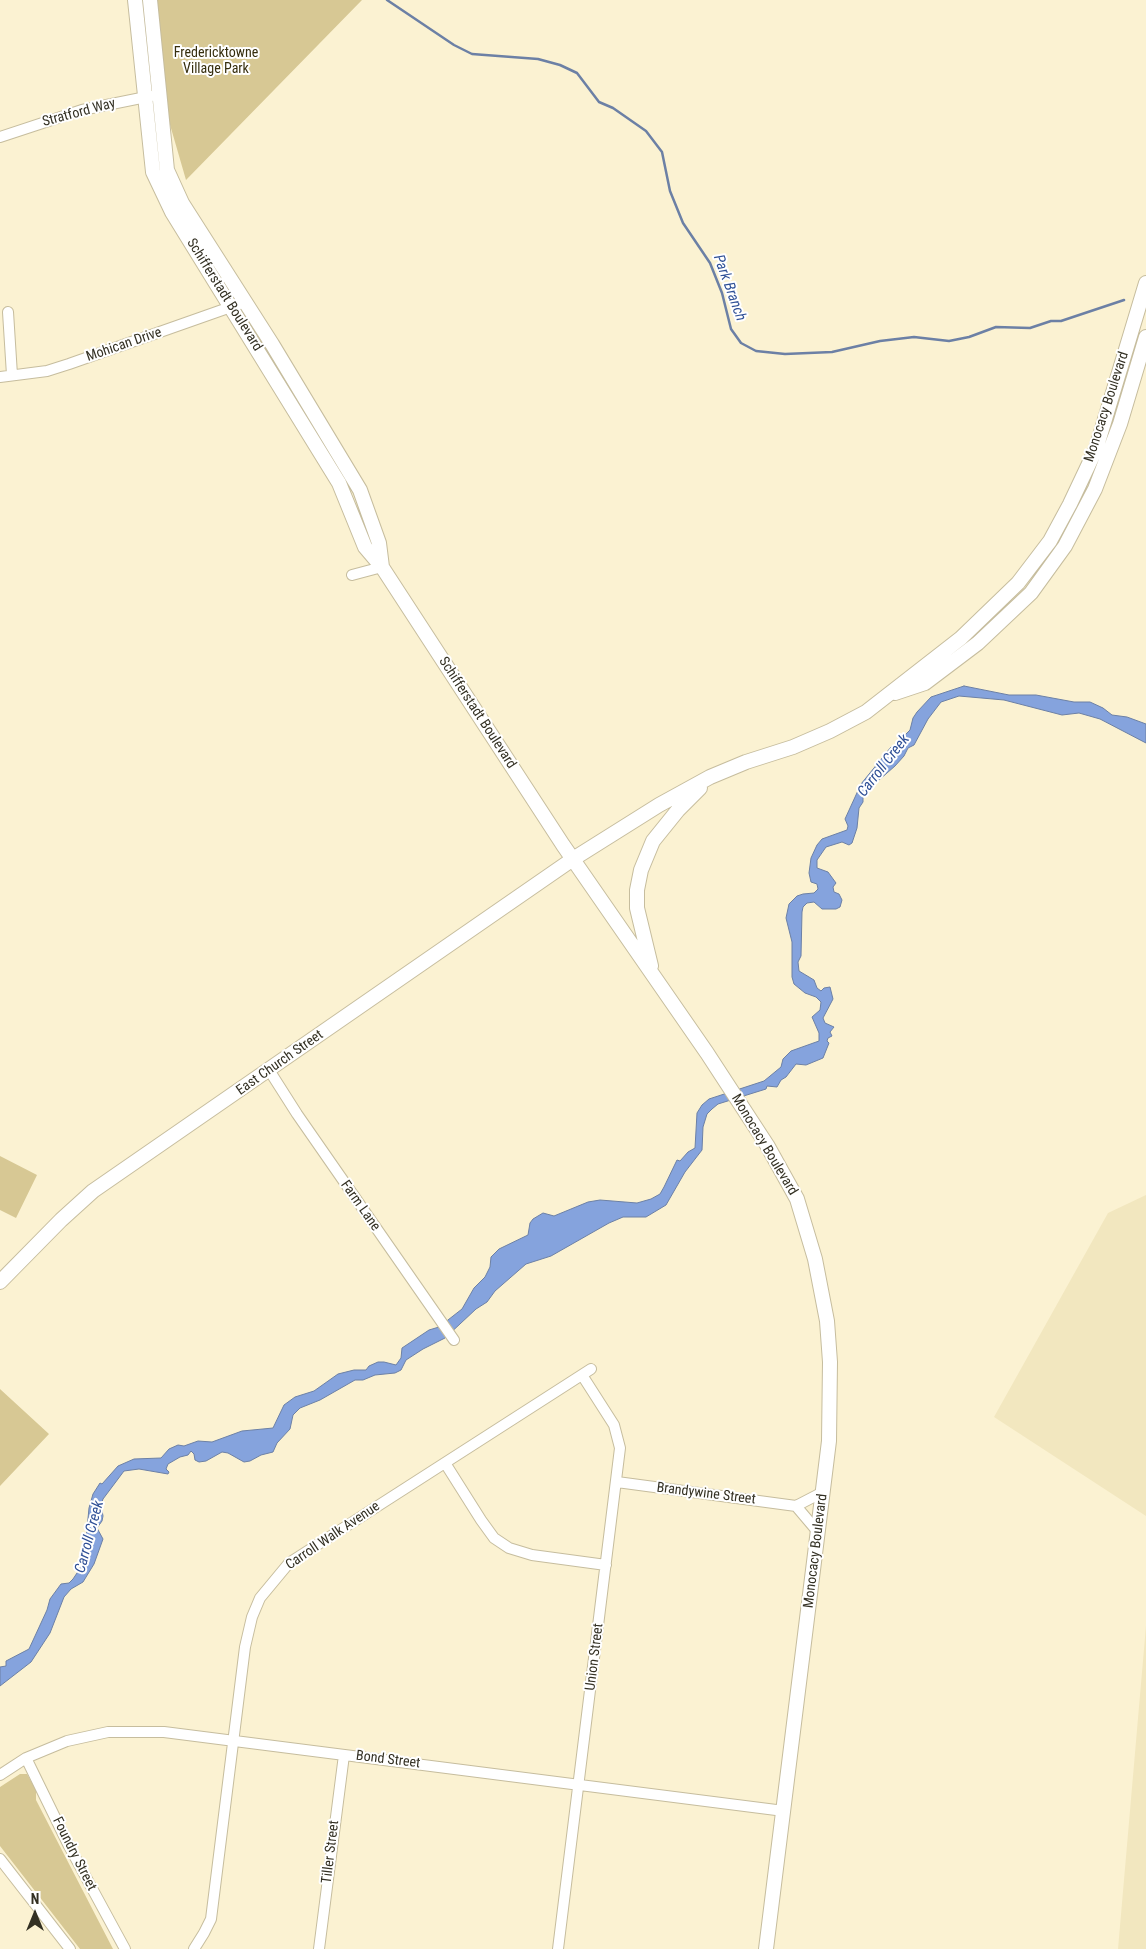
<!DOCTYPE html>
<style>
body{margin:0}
#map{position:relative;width:1146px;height:1949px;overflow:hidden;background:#fbf2d2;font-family:"Roboto Condensed",sans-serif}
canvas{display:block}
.north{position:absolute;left:10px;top:1889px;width:50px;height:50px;-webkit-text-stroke:4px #fff;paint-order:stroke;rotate:0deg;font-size:14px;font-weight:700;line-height:20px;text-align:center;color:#333023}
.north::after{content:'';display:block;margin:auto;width:18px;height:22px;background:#333023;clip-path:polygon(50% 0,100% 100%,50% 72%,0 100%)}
</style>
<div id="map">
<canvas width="1146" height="1949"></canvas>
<div class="north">N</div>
</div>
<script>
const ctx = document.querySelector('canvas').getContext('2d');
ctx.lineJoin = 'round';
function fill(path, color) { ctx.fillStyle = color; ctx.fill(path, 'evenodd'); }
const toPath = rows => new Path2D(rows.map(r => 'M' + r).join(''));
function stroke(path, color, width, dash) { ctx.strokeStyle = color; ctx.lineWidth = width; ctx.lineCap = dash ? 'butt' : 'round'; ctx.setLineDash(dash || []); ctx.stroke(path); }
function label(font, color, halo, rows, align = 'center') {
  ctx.font = font + ' "Roboto Condensed",sans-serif'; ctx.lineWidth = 4; ctx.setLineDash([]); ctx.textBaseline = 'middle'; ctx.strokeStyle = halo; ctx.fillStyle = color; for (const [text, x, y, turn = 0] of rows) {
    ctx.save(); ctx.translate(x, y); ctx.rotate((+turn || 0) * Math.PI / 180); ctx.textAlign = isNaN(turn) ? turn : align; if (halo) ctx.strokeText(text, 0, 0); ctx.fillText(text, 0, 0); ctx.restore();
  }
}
fill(toPath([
 [1146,1195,1146,1516,994,1417,1108,1213],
 [1146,1626,1146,1949,1118,1949]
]), '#f2e7bf');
fill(toPath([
 [142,0,362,0,186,180,151,59],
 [0,1156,37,1175,16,1218,0,1210],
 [0,1389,49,1434,0,1486],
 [20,1774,27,1774,36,1790,36,1800,113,1949,80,1949,0,1846,0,1787]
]), '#d7c894');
const water = toPath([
 [964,686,1009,695,1036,695,1074,702,1090,702,1103,708,1112,715,1127,717,1146,724,1146,743,1100,719,1079,713,1062,715,1004,700,959,696,941,702,928,719,914,745,908,748,904,756,895,766,863,794,863,802,859,808,857,828,852,843,849,845,842,842,826,847,817,860,817,868,828,872,836,883,833,887,834,892,839,894,842,900,840,907,836,909,822,909,814,902,807,903,803,907,802,912,801,956,798,962,799,971,814,980,817,988,821,991,824,988,830,987,833,999,823,1018,825,1023,834,1027,830,1032,832,1036,828,1038,827,1041,829,1043,823,1058,806,1065,796,1064,786,1077,781,1080,777,1087,767,1086,766,1089,718,1104,712,1109,707,1114,703,1127,702,1150,685,1172,666,1205,646,1217,623,1217,609,1223,551,1256,526,1264,495,1291,487,1302,476,1309,445,1338,423,1349,406,1360,401,1370,395,1373,375,1375,363,1380,355,1380,320,1400,300,1408,293,1415,290,1429,277,1443,273,1452,261,1455,250,1461,244,1462,228,1453,222,1452,206,1461,199,1462,195,1460,194,1454,191,1451,188,1455,180,1457,168,1464,166,1469,169,1472,168,1474,139,1469,124,1471,103,1499,101,1505,103,1516,102,1521,97,1528,103,1539,94,1564,83,1582,71,1589,64,1597,50,1633,31,1662,0,1686,0,1667,6,1666,6,1661,29,1649,47,1610,50,1599,61,1584,69,1583,73,1579,79,1570,84,1560,89,1508,93,1494,100,1483,102,1484,118,1466,134,1459,161,1458,169,1449,178,1445,184,1446,198,1441,212,1442,242,1431,273,1428,284,1405,295,1397,314,1391,338,1374,354,1370,366,1370,369,1366,378,1362,384,1362,396,1365,401,1358,402,1348,429,1330,439,1327,462,1309,474,1288,485,1277,490,1267,491,1257,499,1249,528,1235,530,1223,533,1219,543,1213,554,1216,588,1202,600,1200,637,1203,651,1199,660,1194,664,1187,677,1160,680,1161,688,1152,695,1148,697,1113,702,1105,709,1099,764,1081,781,1067,783,1059,791,1051,819,1041,819,1033,812,1017,820,1010,821,1002,816,997,805,993,794,984,792,977,792,942,786,918,789,904,797,896,803,894,814,893,818,889,817,884,811,882,809,873,811,858,817,845,822,839,847,830,848,826,845,819,861,784,891,747,898,745,904,736,910,730,913,718,917,712,931,697,964,686]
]);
fill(water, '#85a3dd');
stroke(water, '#6c80a5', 1);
stroke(toPath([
 [387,0,454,45,472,54,538,59,560,65,577,73,599,102,613,108,646,131,662,152,670,191,683,223,710,263,722,293,731,329,741,343,756,351,785,354,832,352,880,341,914,337,949,341,969,337,996,327,1030,328,1051,321,1061,321,1124,300]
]), '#6c80a5', 2.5);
const minor = toPath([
 [0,137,82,110,151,96],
 [8,312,12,375],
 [0,377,47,371,69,364,245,302],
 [352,575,382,567],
 [269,1070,297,1114,454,1340],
 [445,1463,481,1520,494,1538,509,1548,532,1555,606,1565],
 [617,1482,796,1506,823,1492],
 [796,1506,818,1532],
 [26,1758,69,1846,125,1949],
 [0,1775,26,1758,67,1741,108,1732,164,1732,784,1811],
 [0,1859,70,1949],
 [194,1949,204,1933,211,1919,245,1647,252,1617,260,1598,289,1563,591,1369],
 [319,1949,344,1755],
 [558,1949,620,1448,614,1425,582,1375]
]);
const major = toPath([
 [135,0,153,172,172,212,339,483,365,547,382,567,563,845,707,1053,767,1145,797,1199,815,1259,827,1321,830,1362,829,1441,766,1949],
 [150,0,167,170,182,203,272,344,360,490,379,543,382,567],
 [895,693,925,683,978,643,1031,593,1065,546,1095,489,1120,424,1146,337],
 [651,966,637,908,637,890,641,870,653,841,678,810,700,788],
 [0,1282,61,1220,93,1191,573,859,659,805,710,777,746,762,793,747,830,731,866,712,961,638,1018,583,1050,541,1070,504,1096,449,1146,283]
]);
stroke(minor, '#c6bd9e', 12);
stroke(major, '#c6bd9e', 16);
stroke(minor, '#fff', 10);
stroke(major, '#fff', 14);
label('14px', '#362e0e', '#fff', [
 ["Fredericktowne",216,53],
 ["Village Park",216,69]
]);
label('14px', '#333023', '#fff', [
 ["Stratford Way",79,113,-15],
 ["Schifferstadt Boulevard",224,295,58],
 ["Mohican Drive",124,345,-19],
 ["Monocacy Boulevard",1107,407,-72],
 ["Schifferstadt Boulevard",477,713,57],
 ["East Church Street",280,1063,-35],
 ["Monocacy Boulevard",764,1145,59],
 ["Farm Lane",360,1206,55],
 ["Brandywine Street",706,1494,7],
 ["Carroll Walk Avenue",333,1536,-34],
 ["Monocacy Boulevard",816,1551,-83],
 ["Union Street",595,1657,-83],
 ["Bond Street",388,1760,7],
 ["Tiller Street",331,1852,-83],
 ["Foundry Street",74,1854,63]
]);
label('italic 15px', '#2e4f96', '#fff', [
 ["Park Branch",729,288,70],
 ["Carroll Creek",884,766,-52],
 ["Carroll Creek",90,1537,-75]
]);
</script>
